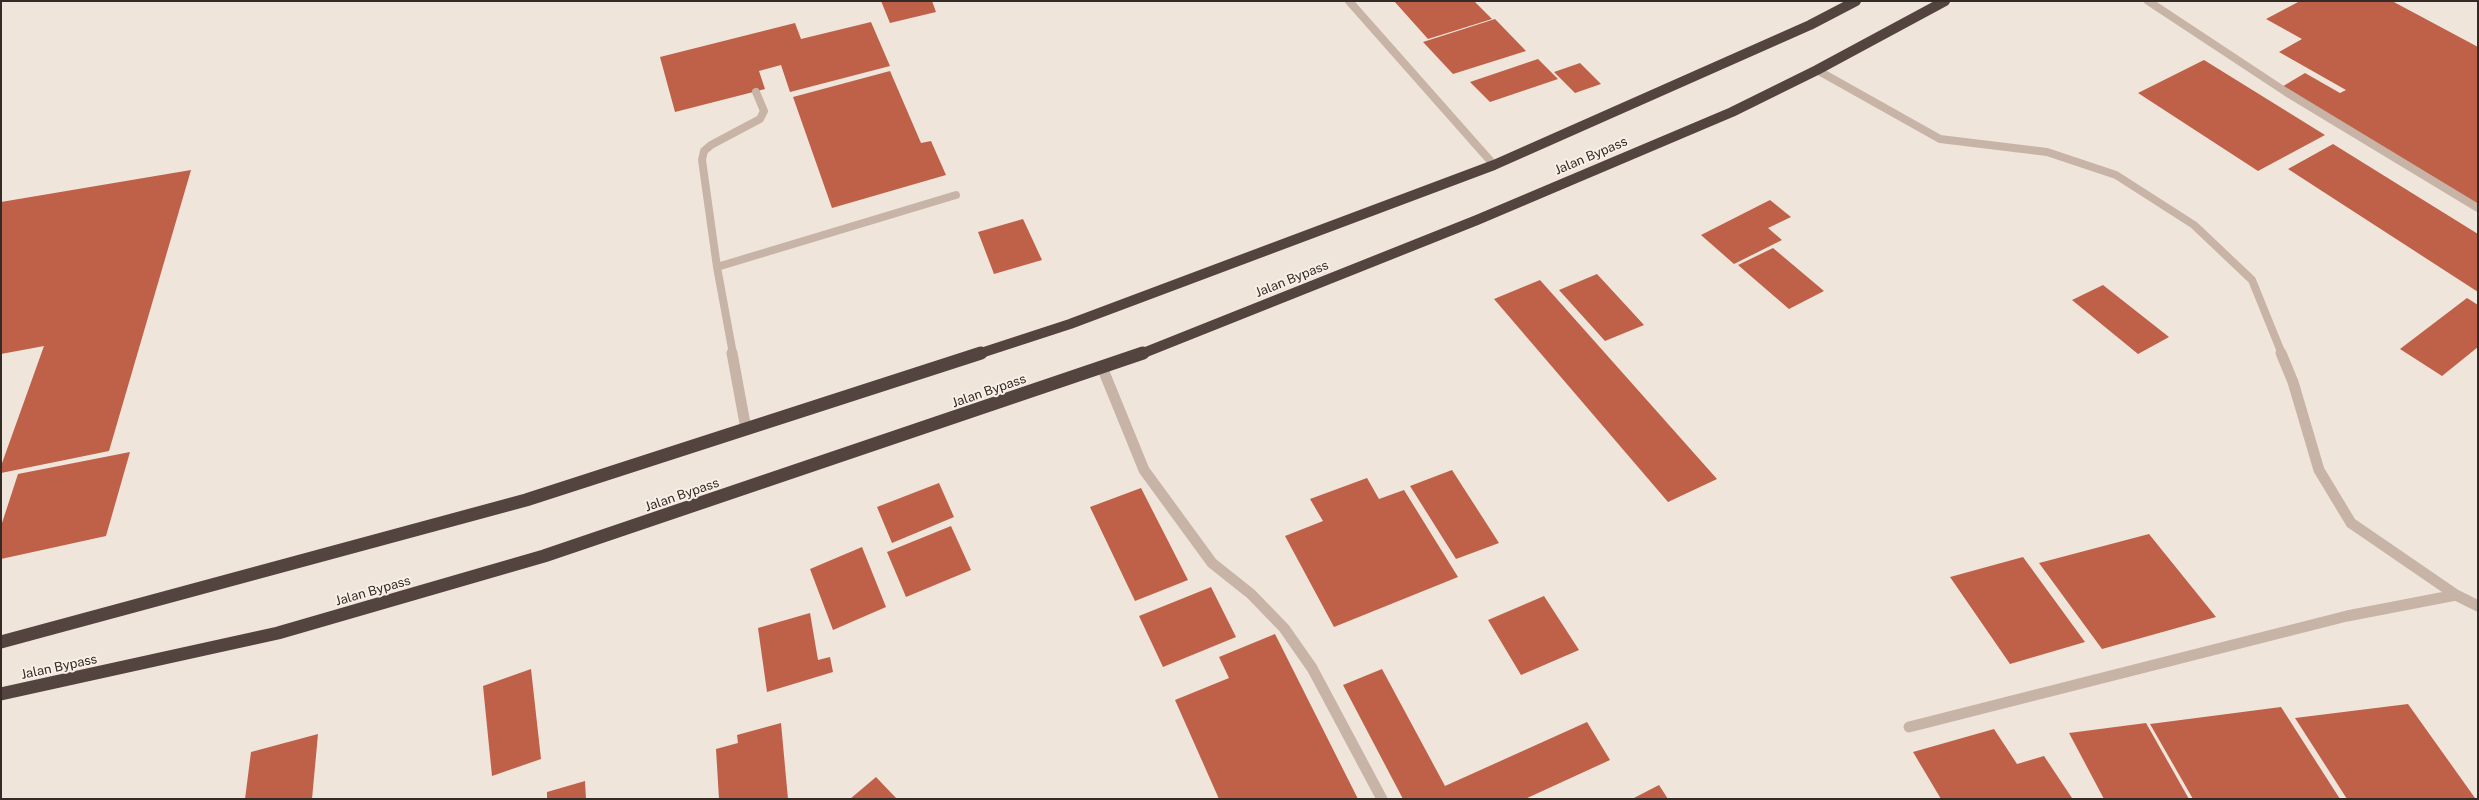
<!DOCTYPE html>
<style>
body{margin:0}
#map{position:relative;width:2479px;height:800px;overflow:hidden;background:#f0e5da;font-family:"Public Sans",sans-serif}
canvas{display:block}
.frame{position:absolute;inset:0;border:2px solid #342b27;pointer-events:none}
</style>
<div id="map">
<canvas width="2479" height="800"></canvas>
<div class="frame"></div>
</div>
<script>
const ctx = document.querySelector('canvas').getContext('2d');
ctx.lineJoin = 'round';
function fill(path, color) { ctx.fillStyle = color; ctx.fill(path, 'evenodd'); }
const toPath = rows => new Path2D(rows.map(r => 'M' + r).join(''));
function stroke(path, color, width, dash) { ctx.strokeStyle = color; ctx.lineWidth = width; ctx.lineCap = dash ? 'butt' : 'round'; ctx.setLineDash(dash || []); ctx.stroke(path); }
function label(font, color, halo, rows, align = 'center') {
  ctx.font = font + ' "Public Sans",sans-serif'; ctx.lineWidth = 4; ctx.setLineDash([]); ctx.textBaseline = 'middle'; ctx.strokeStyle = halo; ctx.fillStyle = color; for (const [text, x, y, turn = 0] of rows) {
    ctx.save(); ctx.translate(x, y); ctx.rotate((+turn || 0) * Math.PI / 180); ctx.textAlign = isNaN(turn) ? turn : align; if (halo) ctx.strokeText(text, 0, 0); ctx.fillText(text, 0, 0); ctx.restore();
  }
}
fill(toPath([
 [881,1,932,1,936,12,890,23],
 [1394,1,1474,1,1492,19,1428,39],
 [2300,1,2392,1,2478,47,2478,205,2280,88,2305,73,2340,93,2346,90,2279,52,2302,39,2266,19],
 [1495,19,1526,51,1453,74,1423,42],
 [871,22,890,66,790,92,781,65,759,71,765,89,675,112,660,57,795,23,801,39],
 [1538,59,1558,79,1490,102,1470,82],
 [2204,60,2325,135,2258,171,2138,93],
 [1580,63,1601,84,1575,93,1554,72],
 [890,71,921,143,931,141,946,175,832,208,793,97],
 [2333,144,2478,234,2478,292,2288,169],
 [191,170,109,451,1,473,1,466,44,346,1,354,1,202],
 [1770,200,1791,217,1768,228,1782,240,1734,264,1701,235],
 [1023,219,1042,260,994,274,978,232],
 [1773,248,1824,291,1789,309,1738,265],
 [1597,274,1644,325,1605,341,1559,290],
 [1540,280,1717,479,1668,502,1494,299],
 [2103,285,2169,337,2138,354,2072,300],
 [2467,298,2478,305,2478,347,2442,376,2400,349],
 [130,452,106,536,1,559,1,526,18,474],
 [1452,470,1499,543,1456,559,1410,486],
 [1367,478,1379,499,1404,490,1458,577,1334,627,1285,536,1323,521,1310,499],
 [939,483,954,517,892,543,877,507],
 [1141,488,1188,580,1135,601,1090,507],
 [951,526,971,570,906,597,887,552],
 [2149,534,2216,617,2102,649,2039,563],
 [862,547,886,607,833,630,810,569],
 [2023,557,2085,642,2010,664,1950,577],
 [1211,587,1236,637,1163,667,1139,616],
 [1544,596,1579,650,1521,675,1488,620],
 [810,613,818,660,830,657,833,672,767,692,758,628],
 [1275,634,1358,799,1219,799,1175,700,1229,678,1219,657],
 [531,669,541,759,492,776,483,686],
 [1382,669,1445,786,1587,722,1610,760,1525,799,1403,799,1343,685],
 [2408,704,2475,798,2347,799,2295,718],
 [2281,707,2340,799,2193,799,2150,724],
 [781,723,788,799,719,799,716,749,738,743,737,735],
 [2146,723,2189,799,2104,799,2069,733],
 [1994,729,2017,764,2044,756,2072,798,1941,799,1913,752],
 [318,734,312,799,245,799,251,752],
 [876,777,897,799,850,799],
 [585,781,586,799,547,799,547,792],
 [1659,785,1668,799,1632,799]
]), '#bf6149');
stroke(toPath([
 [1349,1,1494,165],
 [2148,1,2286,92,2478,208],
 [1817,70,1940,139,2047,152,2116,175,2194,225,2252,280,2282,354],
 [717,267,956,195],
 [733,354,717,267,702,160,704,151,711,145,760,119,764,111,756,92]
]), '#c7b4a7', 8);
stroke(toPath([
 [732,353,746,429],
 [2281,353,2293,382,2319,470,2351,523,2456,595,2478,606],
 [1102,367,1144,470,1212,563,1251,594,1284,628,1312,668,1382,799],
 [1909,727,2347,616,2456,595]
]), '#c7b4a7', 11);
stroke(toPath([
 [978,354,1070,324,1494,165,1810,25,1856,1],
 [1141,354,1477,220,1732,112,1817,70,1945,1]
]), '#54443f', 10);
stroke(toPath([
 [1,642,526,500,981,353],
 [1,694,278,633,544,556,1143,353]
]), '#54443f', 13);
label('13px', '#342b27', '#f8efe6', [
 ["Jalan Bypass",1591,156,-23],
 ["Jalan Bypass",1292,279,-22],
 ["Jalan Bypass",989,391,-19],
 ["Jalan Bypass",682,495,-19],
 ["Jalan Bypass",373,591,-16],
 ["Jalan Bypass",59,667,-12]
]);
</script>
